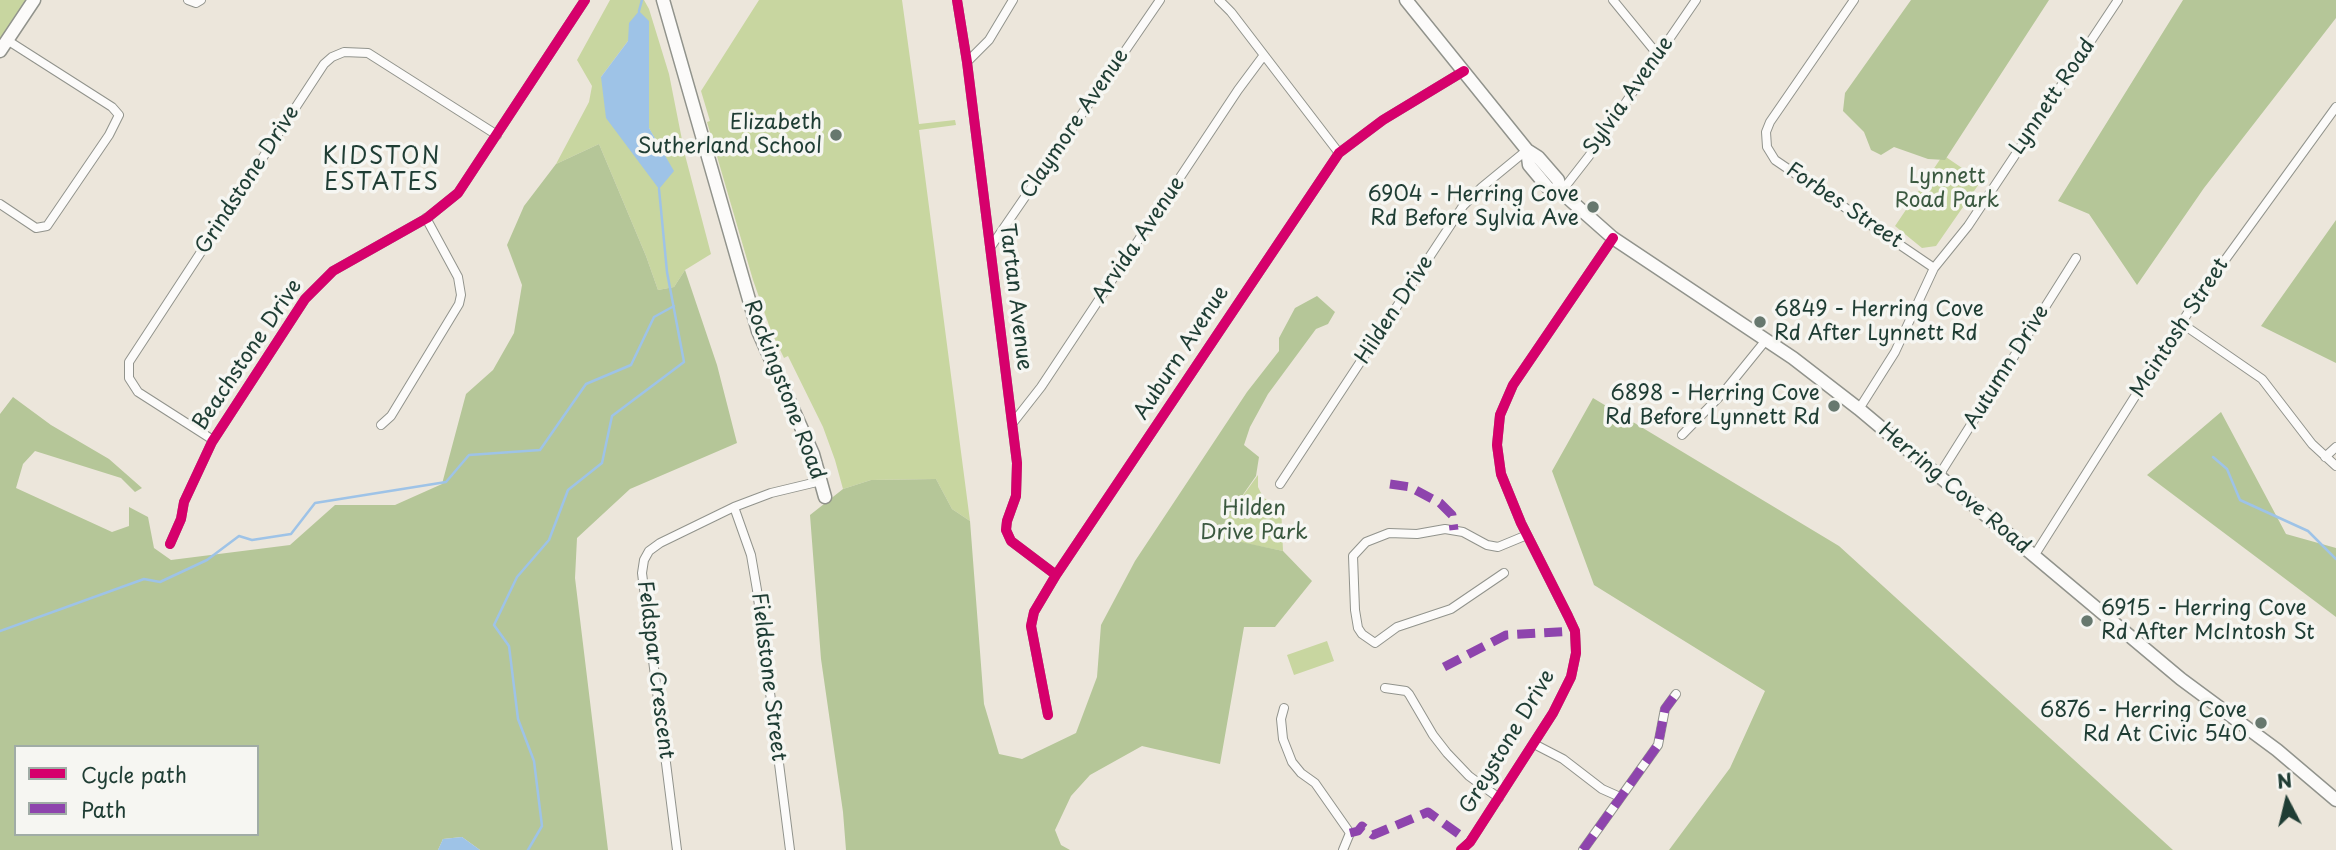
<!DOCTYPE html>
<style>
body{margin:0}
#map{position:relative;width:2336px;height:850px;overflow:hidden;background:#ece6db;font-family:"Playpen Sans",sans-serif}
canvas{display:block}
.legend{position:absolute;left:14px;top:745px;width:245px;height:91px;box-sizing:border-box;background:#f6f6f2;border:2px solid #a0aca6;margin:0;padding:9px 12px;list-style:none;font-size:21px;color:#1f3d34}
.legend li{display:flex;align-items:center;gap:14px;height:35px}
.legend b{width:35px;border:2px solid #a0aca6}
.north{position:absolute;left:2252px;top:766px;width:70px;height:70px;-webkit-text-stroke:5px #f6f6f2;paint-order:stroke;rotate:353deg;font-size:19px;font-weight:700;line-height:28px;text-align:center;color:#1f3d34}
.north::after{content:'';display:block;margin:auto;width:24px;height:32px;background:#1f3d34;clip-path:polygon(50% 0,100% 100%,50% 72%,0 100%)}
</style>
<div id="map">
<canvas width="2336" height="850"></canvas>
<ul class="legend">
<li><b style="height:9px;background:#d6006c"></b>Cycle path</li>
<li><b style="height:9px;background:#8e44ad"></b>Path</li>
</ul>
<div class="north">N</div>
</div>
<script>
const ctx = document.querySelector('canvas').getContext('2d');
ctx.lineJoin = 'round';
function fill(path, color) { ctx.fillStyle = color; ctx.fill(path, 'evenodd'); }
const toPath = rows => new Path2D(rows.map(r => 'M' + r).join(''));
function stroke(path, color, width, dash) { ctx.strokeStyle = color; ctx.lineWidth = width; ctx.lineCap = dash ? 'butt' : 'round'; ctx.setLineDash(dash || []); ctx.stroke(path); }
function label(font, color, halo, rows, align = 'center') {
  ctx.font = font + ' "Playpen Sans",sans-serif'; ctx.lineWidth = 7; ctx.setLineDash([]); ctx.textBaseline = 'middle'; ctx.strokeStyle = halo; ctx.fillStyle = color; for (const [text, x, y, turn = 0] of rows) {
    ctx.save(); ctx.translate(x, y); ctx.rotate((+turn || 0) * Math.PI / 180); ctx.textAlign = isNaN(turn) ? turn : align; if (halo) ctx.strokeText(text, 0, 0); ctx.fillText(text, 0, 0); ctx.restore();
  }
}
fill(toPath([
 [0,0,36,0,0,51],
 [610,0,644,0,649,9,669,74,685,155,711,254,685,270,674,287,658,290,646,256,599,144,556,164,589,102,592,86,577,60],
 [649,21,649,128,673,171,601,77,628,41],
 [759,0,902,0,919,124,955,120,956,125,919,130,970,521,952,509,936,479,871,480,843,489,835,460,823,427,788,356,784,358,771,331,753,280,707,122,710,121,701,91],
 [1943,155,1981,181,1936,246,1922,248,1895,226],
 [1258,475,1258,487,1263,497,1271,503,1281,505,1283,551,1218,538,1226,519],
 [1327,641,1334,661,1294,675,1287,655]
]), '#c8d6a0');
fill(toPath([
 [1911,0,2049,0,1945,160,1928,159,1894,147,1881,155,1871,150,1864,132,1843,111,1845,93],
 [2183,0,2336,0,2336,18,2204,188,2137,285,2089,214,2058,201],
 [599,144,646,256,658,290,674,287,685,270,717,365,737,443,630,489,577,538,575,578,608,850,480,850,462,837,443,839,438,850,0,850,0,414,13,397,51,425,109,459,142,488,135,492,121,478,35,451,23,464,16,488,112,532,129,526,129,507,148,517,154,548,171,560,290,545,335,505,395,505,442,484,466,394,493,370,514,333,522,285,507,245,524,206,556,164],
 [16,747,257,747,257,834,16,834],
 [2336,220,2336,363,2261,326],
 [1317,296,1335,312,1328,324,1316,329,1268,394,1250,427,1244,445,1259,457,1256,476,1226,519,1218,537,1283,551,1312,581,1275,627,1244,627,1220,764,1142,746,1090,775,1071,796,1055,830,1061,845,1070,850,846,850,843,812,821,659,810,515,843,489,871,480,936,479,952,509,970,521,984,704,999,754,1022,759,1076,733,1097,677,1101,625,1135,561,1247,392,1279,351,1279,338,1295,308],
 [1593,398,1839,546,2173,850,1669,850,1730,768,1765,691,1594,585,1552,471],
 [2221,412,2286,534,2336,548,2336,617,2147,475]
]), '#b5c698');
fill(toPath([
 [639,11,649,21,649,128,674,171,659,189,606,118,601,77,628,41,629,23],
 [462,837,480,850,438,850,443,839]
]), '#9ec3e7');
stroke(toPath([
 [639,11,642,0],
 [2213,457,2227,469,2240,500,2308,531,2336,559],
 [0,631,144,579,160,582,207,560,239,536,252,540,291,534,315,503,446,482,469,455,540,450,586,384,631,365,654,317,674,306],
 [528,850,542,826,534,761,518,719,509,646,494,625,517,577,549,540,568,490,602,463,612,416,684,362,667,272,659,189]
]), '#9ec3e7', 2.5);
const street = toPath([
 [188,0,196,3,201,0],
 [957,0,967,62,1017,463,1016,496,1007,521,1006,530,1011,541,1056,575],
 [1219,0,1231,12,1339,153],
 [1613,0,1658,55],
 [1854,0,1770,122,1766,132,1767,147,1775,160,1934,268],
 [967,62,989,40,1013,0],
 [1561,192,1589,156,1696,0],
 [0,204,36,228,47,226,109,135,119,115,112,107,7,40],
 [990,248,1160,0],
 [2181,323,2262,379,2312,444,2336,466],
 [1859,409,1895,352,1934,268,1968,226,2118,0],
 [1012,424,1041,387,1238,90,1264,55],
 [381,425,391,416,459,304,461,295,458,277,426,218],
 [1682,435,1723,393,1766,340],
 [213,440,138,392,129,378,129,362,324,64,332,57,344,52,368,53,497,135],
 [2325,457,2336,447],
 [1938,477,2076,258],
 [1280,484,1463,206,1482,187,1527,150],
 [734,507,751,555,757,590,790,850],
 [170,544,181,519,184,502,212,442,305,299,333,271,427,218,458,193,585,0],
 [2034,556,2196,300,2336,107],
 [1504,573,1451,609,1397,627,1375,643,1362,634,1358,628,1355,610,1353,556,1366,542,1389,533,1417,534,1445,529,1463,532,1487,545,1498,547,1527,535],
 [1385,688,1406,691,1409,694,1433,735,1447,753,1469,776,1499,798],
 [1284,708,1281,719,1283,739,1292,762,1301,773,1315,783,1350,833,1343,850],
 [1048,715,1031,626,1034,612,1056,575,1339,153,1383,120,1464,71],
 [1534,744,1563,759,1602,789,1620,797],
 [677,850,642,573,644,560,649,551,660,543,734,507,771,493,821,481],
 [1461,850,1470,842,1553,713,1571,677,1576,653,1575,631,1568,616,1521,523,1501,474,1497,445,1500,415,1513,385,1613,238],
 [1583,850,1658,745,1665,709,1676,694]
]);
const secondary = toPath([
 [663,0,758,331,813,454,825,497],
 [1406,0,1527,150,1538,157,1558,180,1561,192],
 [0,51,34,0],
 [1527,150,1529,165,1549,189,1561,192,1613,238,1793,358,1859,409,2181,679,2277,750,2336,800]
]);
stroke(street, '#91938c', 10);
stroke(secondary, '#91938c', 15);
stroke(street, '#fcfbfa', 8);
stroke(secondary, '#fcfbfa', 12);
stroke(toPath([
 [1390,484,1410,487,1440,503,1452,515,1454,530],
 [1444,667,1506,635,1575,631],
 [1350,833,1358,831,1362,826,1373,835,1428,812,1470,842],
 [1583,850,1658,745,1665,709,1676,694]
]), '#8e44ad', 9, [18, 9]);
stroke(toPath([
 [957,0,967,62,1017,463,1016,496,1007,521,1006,530,1011,541,1056,575],
 [170,544,181,519,184,502,212,442,305,299,333,271,427,218,458,193,585,0],
 [1048,715,1031,626,1034,612,1056,575,1339,153,1383,120,1464,71],
 [1461,850,1470,842,1553,713,1571,677,1576,653,1575,631,1568,616,1521,523,1501,474,1497,445,1500,415,1513,385,1613,238]
]), '#d6006c', 10);
for (const [x, y, r, color] of [
 [836,135,7,"#67786e"],
 [1593,207,7,"#67786e"],
 [1760,322,7,"#67786e"],
 [1834,406,7,"#67786e"],
 [2087,621,7,"#67786e"],
 [2261,723,7,"#67786e"]
]) { const dot = new Path2D(); dot.arc(x, y, r, 0, 2 * Math.PI); ctx.fillStyle = color; ctx.fill(dot); stroke(dot, '#f6f6f2', 2.5); }
label('21px', '#1f3d34', '#f6f6f2', [
 ["Sylvia Avenue",1629,96,-55],
 ["Lynnett Road",2053,97,-56],
 ["Claymore Avenue",1075,124,-56],
 ["Grindstone Drive",248,180,-57],
 ["Forbes Street",1844,206,34],
 ["Arvida Avenue",1139,240,-56],
 ["Tartan Avenue",1015,297,83],
 ["Hilden Drive",1395,310,-57],
 ["Mcintosh Street",2180,328,-57],
 ["Auburn Avenue",1182,353,-57],
 ["Beachstone Drive",248,355,-56],
 ["Autumn Drive",2007,367,-58],
 ["Rockingstone Road",784,390,69],
 ["Herring Cove Road",1954,489,40],
 ["Feldspar Crescent",655,670,83],
 ["Fieldstone Street",768,677,83],
 ["Greystone Drive",1508,742,-59]
]);
label('21px', '#1f3d34', '#f6f6f2', [
 ["Elizabeth",822,123],
 ["Sutherland School",822,147],
 ["6904 - Herring Cove",1579,195],
 ["Rd Before Sylvia Ave",1579,219],
 ["6849 - Herring Cove",1774,310,"left"],
 ["Rd After Lynnett Rd",1774,334,"left"],
 ["6898 - Herring Cove",1820,394],
 ["Rd Before Lynnett Rd",1820,418],
 ["6915 - Herring Cove",2101,609,"left"],
 ["Rd After McIntosh St",2101,633,"left"],
 ["6876 - Herring Cove",2247,711],
 ["Rd At Civic 540",2247,735]
], 'right');
label('21px', '#3b5940', '#f6f6f2', [
 ["Lynnett",1947,177],
 ["Road Park",1947,201],
 ["Hilden",1254,509],
 ["Drive Park",1254,533]
]);
ctx.letterSpacing = '2px';
label('23px', '#1f3d34', '#f6f6f2', [
 ["KIDSTON",382,158],
 ["ESTATES",382,184]
]);
ctx.letterSpacing = '0px';
</script>
